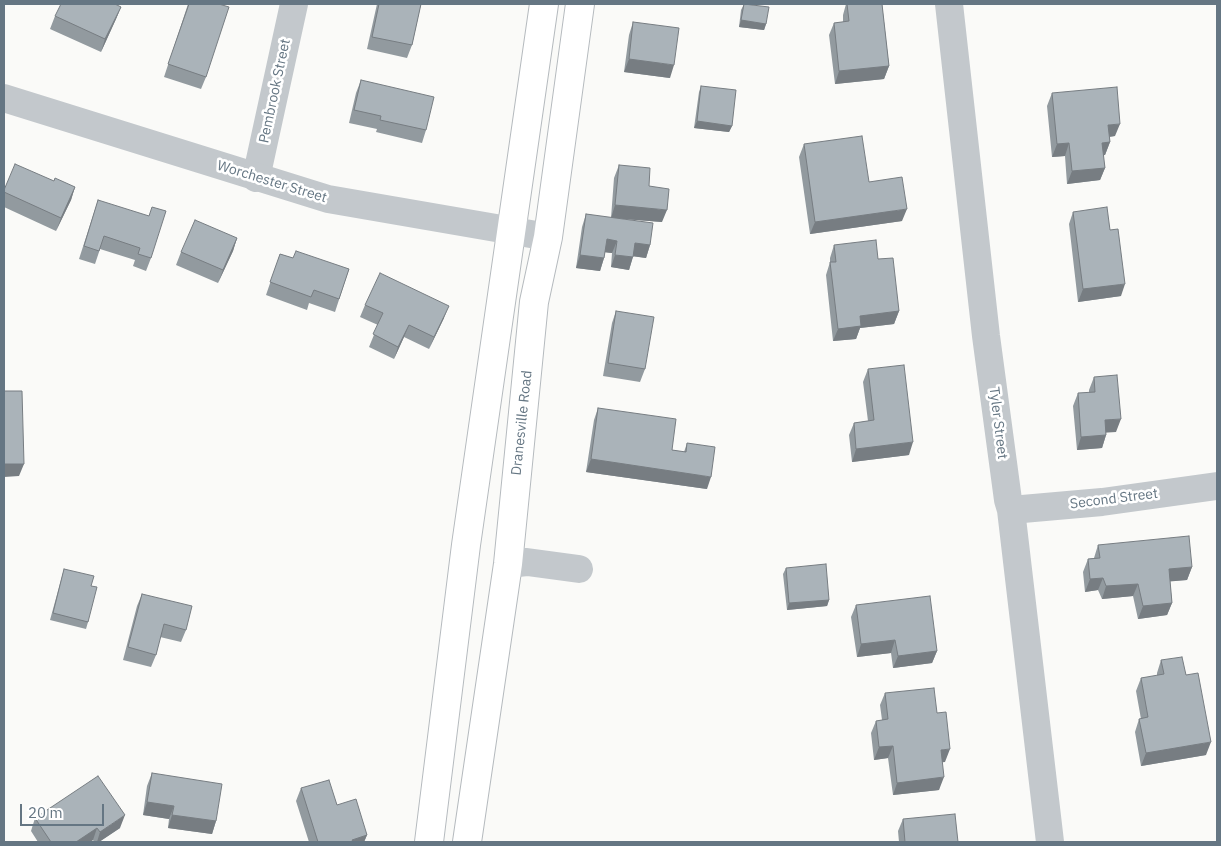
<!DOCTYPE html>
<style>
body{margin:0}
#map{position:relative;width:1221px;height:846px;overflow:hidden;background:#fafaf8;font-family:"IBM Plex Sans",sans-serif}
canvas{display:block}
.frame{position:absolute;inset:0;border:5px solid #657683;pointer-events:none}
.scale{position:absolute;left:20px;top:804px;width:84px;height:22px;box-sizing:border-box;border:2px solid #657683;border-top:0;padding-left:6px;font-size:15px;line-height:18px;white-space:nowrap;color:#657683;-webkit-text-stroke:4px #fff;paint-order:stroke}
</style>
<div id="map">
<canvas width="1221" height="846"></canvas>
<div class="frame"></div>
<div class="scale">20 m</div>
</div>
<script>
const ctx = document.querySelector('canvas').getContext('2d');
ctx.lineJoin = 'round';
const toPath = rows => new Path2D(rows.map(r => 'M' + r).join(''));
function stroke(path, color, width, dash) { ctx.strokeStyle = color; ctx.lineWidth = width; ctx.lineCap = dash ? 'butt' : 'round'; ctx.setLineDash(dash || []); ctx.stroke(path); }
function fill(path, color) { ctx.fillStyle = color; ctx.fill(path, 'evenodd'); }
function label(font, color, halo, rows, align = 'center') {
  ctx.font = font + ' "IBM Plex Sans",sans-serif'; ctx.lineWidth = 5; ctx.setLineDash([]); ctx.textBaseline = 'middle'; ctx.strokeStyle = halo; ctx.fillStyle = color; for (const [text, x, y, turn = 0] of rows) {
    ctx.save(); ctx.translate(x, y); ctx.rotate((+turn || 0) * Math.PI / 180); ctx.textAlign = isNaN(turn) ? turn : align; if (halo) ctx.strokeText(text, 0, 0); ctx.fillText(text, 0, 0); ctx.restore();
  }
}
const primary = toPath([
 [429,842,466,545,544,4],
 [467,842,508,564,534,302,548,237,580,4]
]);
stroke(primary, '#b5babe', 30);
stroke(toPath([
 [949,4,986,336,1008,500,1011,510,1050,842],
 [256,178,294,4],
 [1011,510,1102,502,1217,486],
 [508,564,527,562,579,569]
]), '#c3c8cc', 28);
stroke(toPath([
 [4,98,328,199,548,237]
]), '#c3c8cc', 28);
stroke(primary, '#fff', 28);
fill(toPath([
 [188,4,206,77,201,89,164,77],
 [377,4,421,4,412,45,407,58,367,49],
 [744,4,766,24,764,30,739,27,741,10],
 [846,4,882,4,889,66,884,79,835,84,829,35,834,23,843,22,843,15],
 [121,7,116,19,101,52,50,29,55,16],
 [633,22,670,78,624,72,629,35],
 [361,80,426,130,422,143,376,132,377,129,349,123,356,93],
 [701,86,732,126,729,132,694,128,699,92],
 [1052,93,1115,136,1110,137,1110,142,1105,155,1103,155,1105,168,1100,180,1067,184,1065,156,1052,157,1047,106],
 [804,144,869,182,902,221,810,234,799,157],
 [619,165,649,186,662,222,611,218,650,245,646,258,633,256,629,270,611,267,612,253,605,252,604,258,600,271,576,268,582,227,586,214,611,218,614,178],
 [54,181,75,187,71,200,56,231,4,207,4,190],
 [98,200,151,258,146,271,133,266,135,260,100,249,95,264,79,259],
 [1073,212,1110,230,1121,296,1078,302,1069,224],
 [237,238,233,251,218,283,176,265,181,252],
 [834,245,878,259,899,311,894,324,860,328,856,339,833,341,826,275,830,262,830,258],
 [280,254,293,258,349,269,335,312,309,303,307,310,266,295],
 [365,305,444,318,429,349,404,337,394,359,369,347,378,325,360,317],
 [616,311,645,369,640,382,603,376,612,323],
 [868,369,909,455,852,462,849,435,854,423,868,421,863,382],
 [1094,377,1116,432,1106,432,1106,435,1102,448,1077,450,1073,406,1078,393,1089,393,1089,390],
 [598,408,672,450,684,452,687,443,707,489,586,472,594,420],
 [1098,545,1192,567,1187,580,1170,581,1172,603,1167,615,1138,619,1133,596,1102,599,1098,590,1085,592,1083,572,1088,559,1094,558],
 [786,568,829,600,827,606,787,610,783,574],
 [64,569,91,586,88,622,86,629,50,620],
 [142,594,186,630,181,642,160,637,156,655,151,667,123,660,137,606],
 [856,605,937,651,932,663,893,668,891,653,857,657,851,617],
 [1161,660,1186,675,1206,755,1141,766,1135,732,1139,719,1141,719,1136,691,1141,678,1157,676,1157,673],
 [885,693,937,713,945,762,942,762,939,790,893,795,888,758,874,760,871,733,876,721,882,720,880,705],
 [152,773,216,821,212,834,168,828,169,819,143,815,147,786],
 [301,788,337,805,367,835,364,842,309,842,296,801],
 [35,818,120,828,99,842,94,842,93,840,90,842,38,842,31,831],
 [903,819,958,842,899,842,898,831]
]), '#929a9f');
fill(toPath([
 [121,7,116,19,101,52,105,39],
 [741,20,766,24,764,30,739,27],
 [629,59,674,65,670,78,624,72],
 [889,66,884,79,835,84,839,71],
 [697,121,732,126,729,132,694,128],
 [1120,124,1115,136,1104,137,1108,125],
 [1110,142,1105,155,1098,156,1102,143],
 [1069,143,1065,156,1052,157,1057,144],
 [1105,168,1100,180,1067,184,1072,171],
 [75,187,71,200,56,231,61,218],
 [615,205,667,210,662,222,611,218],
 [907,209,902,221,810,234,815,222],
 [237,238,233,251,218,283,223,270],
 [607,239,617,241,612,253,602,252],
 [635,243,650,245,646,258,631,256],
 [580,255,604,258,600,271,576,268],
 [615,255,633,257,629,270,611,267],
 [1125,284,1121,296,1078,302,1083,289],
 [449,306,444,318,429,349,434,337],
 [899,311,894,324,860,328,856,339,833,341,838,329,860,316],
 [409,325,404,337,394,359,398,347],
 [1121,419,1116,432,1100,433,1105,420],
 [1106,435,1102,448,1077,450,1081,437],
 [913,442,909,455,852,462,856,449],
 [591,459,711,477,707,489,586,472],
 [4,464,24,464,19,476,4,477],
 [1192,567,1187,580,1164,582,1169,569],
 [1103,578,1098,590,1085,592,1090,579],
 [1138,584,1133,596,1102,599,1106,586],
 [829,600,827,606,787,610,789,603],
 [1172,603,1167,615,1138,619,1143,606],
 [895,640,891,653,857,657,861,644],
 [937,651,932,663,893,668,898,656],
 [1211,742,1206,755,1141,766,1146,753],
 [893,746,888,758,874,760,879,747],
 [950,749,945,762,936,763,941,750],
 [944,777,939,790,893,795,897,783],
 [147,802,174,806,169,819,143,815],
 [125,815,120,828,99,842,97,842,100,832],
 [172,815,216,821,212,834,168,828],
 [97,828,93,840,90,842,76,842],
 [367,835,364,842,351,842,352,840]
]), '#777d82');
const building = toPath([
 [61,4,115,4,121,7,105,39,55,16,61,4],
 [189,4,219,4,229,7,206,77,168,64,189,4],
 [379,4,421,4,412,45,372,37,379,4],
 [744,4,769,7,766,24,741,20,744,4],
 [847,4,882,4,889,66,839,71,834,23,849,21,847,4],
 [633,22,679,28,674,65,629,59,633,22],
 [361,80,434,97,426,130,380,120,381,116,354,110,361,80],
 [701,86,736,90,732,126,697,121,701,86],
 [1117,87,1120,124,1108,125,1110,142,1102,143,1105,168,1072,171,1069,143,1057,144,1052,93,1117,87],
 [862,136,869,182,902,177,907,209,815,222,804,144,862,136],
 [15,164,54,181,55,178,75,187,61,218,4,192,4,190,15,164],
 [619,165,650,168,649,186,669,189,667,210,615,205,619,165],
 [98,200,149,216,152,207,166,211,151,258,138,254,140,248,104,236,99,251,84,246,98,200],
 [1107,207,1110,230,1118,229,1125,284,1083,289,1073,212,1107,207],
 [586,214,653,223,650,245,635,243,633,257,615,255,617,241,607,239,604,258,580,255,586,214],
 [195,220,237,238,223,270,181,252,195,220],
 [876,240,878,259,893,258,899,311,860,316,861,326,838,329,830,262,836,262,834,245,876,240],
 [296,251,349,269,339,299,314,290,311,297,270,282,280,254,293,258,296,251],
 [380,273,449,306,434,337,409,325,398,347,373,334,383,313,365,305,380,273],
 [616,311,654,317,645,369,608,363,616,311],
 [904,365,913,442,856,449,854,423,874,420,868,369,904,365],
 [1117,375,1121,419,1105,420,1106,435,1081,437,1078,393,1095,392,1094,377,1117,375],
 [4,391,22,391,24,464,4,464,4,391],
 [598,408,676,419,672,450,686,452,687,443,715,447,711,477,591,459,598,408],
 [1189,536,1192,567,1169,569,1172,603,1143,606,1138,584,1106,586,1103,578,1090,579,1088,559,1100,558,1098,545,1189,536],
 [826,564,829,600,789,603,786,568,826,564],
 [64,569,94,576,91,586,97,587,88,622,53,613,64,569],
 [142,594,192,606,186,630,164,624,156,655,128,647,142,594],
 [930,596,937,651,898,656,895,640,861,644,856,605,930,596],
 [1182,657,1186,675,1198,673,1211,742,1146,753,1139,719,1148,717,1141,678,1164,674,1161,660,1182,657],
 [934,688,937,713,946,712,950,749,941,750,944,777,897,783,893,746,879,747,876,721,888,719,885,693,934,688],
 [152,773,222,784,216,821,172,815,174,806,147,802,152,773],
 [98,776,125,815,100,832,97,828,76,842,51,842,35,818,98,776],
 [329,780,337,805,356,799,367,835,352,840,353,842,318,842,301,788,329,780],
 [955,814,958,842,905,842,903,819,955,814]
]);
fill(building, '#aab3b9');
stroke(building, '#777d82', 1);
label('14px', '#657683', '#fff', [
 ["Pembrook Street",275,91,-78],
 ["Worchester Street",272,182,17],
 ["Dranesville Road",522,423,-84],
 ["Tyler Street",998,423,83],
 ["Second Street",1114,499,-7]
]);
</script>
